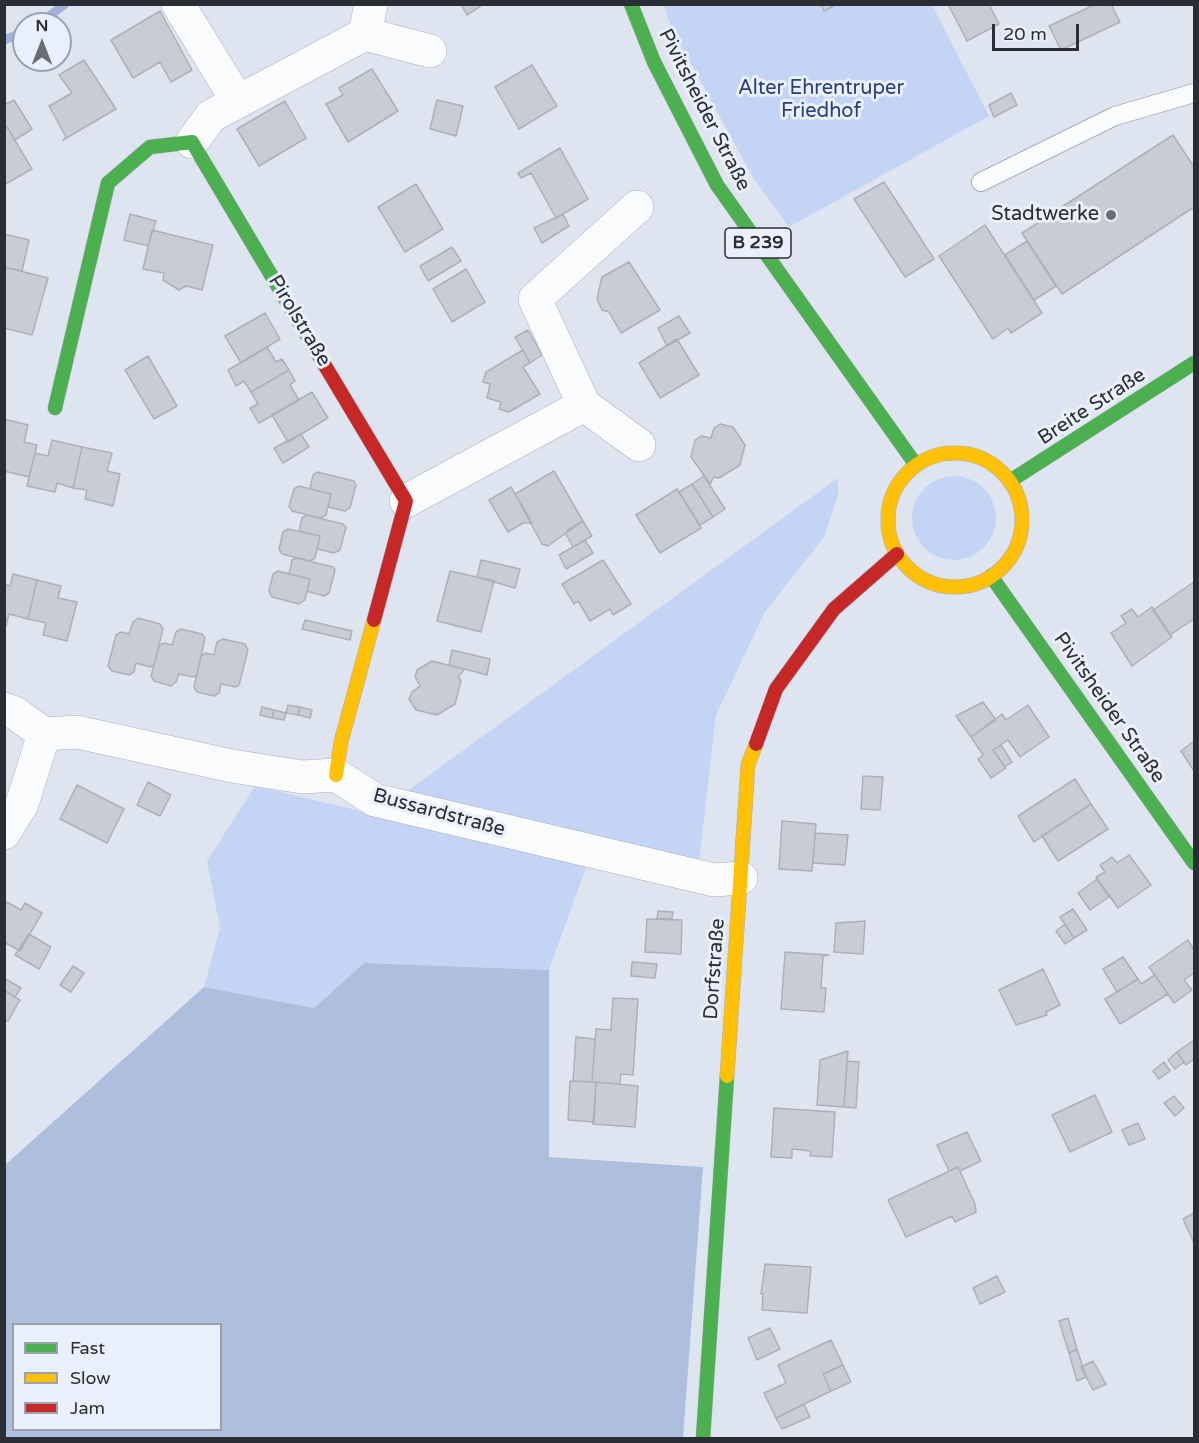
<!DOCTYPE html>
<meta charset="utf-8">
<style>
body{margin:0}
#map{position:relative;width:1199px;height:1443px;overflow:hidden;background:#dfe5f0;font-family:"Varela Round",sans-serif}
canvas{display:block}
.frame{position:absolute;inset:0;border:6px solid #292d34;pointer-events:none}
.legend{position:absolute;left:12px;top:1323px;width:210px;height:108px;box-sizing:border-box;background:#e9f0fc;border:2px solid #9ca2ac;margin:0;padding:8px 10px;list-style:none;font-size:18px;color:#292d34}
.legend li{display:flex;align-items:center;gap:12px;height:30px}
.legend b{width:30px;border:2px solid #9ca2ac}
.north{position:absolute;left:12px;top:12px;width:60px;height:60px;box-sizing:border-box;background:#e9f0fc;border:2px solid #9ca2ac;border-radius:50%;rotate:0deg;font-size:16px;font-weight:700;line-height:24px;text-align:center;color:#292d34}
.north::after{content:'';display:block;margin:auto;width:21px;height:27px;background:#696d76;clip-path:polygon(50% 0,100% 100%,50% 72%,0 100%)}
.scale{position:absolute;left:992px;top:24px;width:87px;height:27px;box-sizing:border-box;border:3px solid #292d34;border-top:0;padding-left:8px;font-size:18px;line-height:21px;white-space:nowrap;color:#292d34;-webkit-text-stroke:4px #e9f0fc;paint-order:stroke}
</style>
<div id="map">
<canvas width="1199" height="1443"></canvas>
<div class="frame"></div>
<ul class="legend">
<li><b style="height:8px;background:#4caf50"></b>Fast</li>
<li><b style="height:8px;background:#ffc107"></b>Slow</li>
<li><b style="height:8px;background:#c62828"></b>Jam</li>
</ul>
<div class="north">N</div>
<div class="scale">20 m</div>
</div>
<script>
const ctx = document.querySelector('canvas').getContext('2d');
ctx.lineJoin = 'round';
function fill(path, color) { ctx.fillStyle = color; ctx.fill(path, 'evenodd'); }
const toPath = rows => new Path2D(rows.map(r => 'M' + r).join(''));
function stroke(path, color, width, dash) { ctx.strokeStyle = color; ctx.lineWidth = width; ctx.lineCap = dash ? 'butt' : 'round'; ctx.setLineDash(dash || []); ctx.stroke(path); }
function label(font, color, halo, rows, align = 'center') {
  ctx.font = font + ' "Varela Round",sans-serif'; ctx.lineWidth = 6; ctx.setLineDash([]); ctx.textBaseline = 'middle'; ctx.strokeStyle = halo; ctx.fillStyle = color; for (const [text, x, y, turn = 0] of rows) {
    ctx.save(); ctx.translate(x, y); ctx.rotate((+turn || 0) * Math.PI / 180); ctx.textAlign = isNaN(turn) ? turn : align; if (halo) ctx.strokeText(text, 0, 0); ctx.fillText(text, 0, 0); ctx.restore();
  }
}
fill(toPath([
 [663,5,932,5,989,116,789,227,754,179,674,33],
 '912 518a42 42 0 1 1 84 0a42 42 0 1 1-84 0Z',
 [838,478,838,495,824,537,765,612,716,715,699,862,406,792],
 [255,786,587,865,549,970,364,963,314,1008,204,987,220,928,207,861]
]), '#c4d4f4');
fill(toPath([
 [364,963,549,970,549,1157,703,1167,683,1438,5,1438,5,1165,204,987,314,1008],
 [14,1324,220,1324,220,1430,14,1430]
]), '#aebedd');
stroke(toPath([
 [39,24,65,4],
 [4,40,24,32]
]), '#a1b3d8', 9);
const building = toPath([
 [461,4,484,4,467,15,461,4],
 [821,4,837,4,824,11,821,4],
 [948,4,989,4,999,24,967,41,948,4],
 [1096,4,1111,4,1120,22,1061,50,1049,26,1096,4],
 [160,11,192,70,171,82,160,62,133,78,111,40,160,11],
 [84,60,116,109,63,140,66,137,49,106,72,93,59,75,84,60],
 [532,65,557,106,519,129,495,87,532,65],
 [372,69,398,111,348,142,326,104,343,95,339,88,372,69],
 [1011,93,1017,105,994,117,989,105,1011,93],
 [14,100,32,129,15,140,7,127,4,129,4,105,14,100],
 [437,100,463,106,456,136,430,129,437,100],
 [285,101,306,138,259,166,237,129,285,101],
 [7,127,32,169,4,185,4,129,7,127],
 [1173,135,1194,167,1194,207,1062,294,1022,233,1038,223,1035,218,1050,207,1054,212,1173,135],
 [560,148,588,199,556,218,531,173,521,178,518,173,560,148],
 [884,182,934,259,905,277,854,199,884,182],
 [416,184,443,229,405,252,378,207,416,184],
 [130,214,156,221,148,246,124,240,130,214],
 [563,214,569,226,542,243,534,228,563,214],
 [985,225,1042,313,1011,333,1008,328,993,339,939,256,985,225],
 [152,230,213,245,202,290,186,286,179,290,163,280,164,273,143,269,152,230],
 [4,234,29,240,22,271,4,267,4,234],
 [1027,241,1056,286,1034,300,1005,255,1027,241],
 [452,247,461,261,428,281,420,266,452,247],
 [629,262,660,310,621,333,609,312,602,310,597,299,602,277,629,262],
 [4,267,48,278,32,335,4,328,4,267],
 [466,269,485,302,452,322,433,289,466,269],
 [265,313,280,339,241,363,225,336,265,313],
 [679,316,690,333,667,346,658,328,679,316],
 [528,330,542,355,530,363,515,337,528,330],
 [677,339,699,375,660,398,639,363,677,339],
 [267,347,276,362,282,359,289,370,251,392,244,381,236,386,228,370,267,347],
 [523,350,530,363,523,367,540,394,509,412,499,409,501,402,487,398,490,384,483,382,486,372,523,350],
 [148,356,177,406,154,419,125,370,148,356],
 [289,370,295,381,290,385,299,400,259,423,250,408,258,404,251,392,289,370],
 [312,392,328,418,288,442,272,415,312,392],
 [4,419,28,425,24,442,37,445,29,477,4,471,4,419],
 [720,424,733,427,745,445,740,465,719,478,714,477,710,484,691,457,695,440,701,436,711,438,714,428,720,424],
 [301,434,309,447,283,463,274,448,301,434],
 [52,440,82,447,73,488,57,483,55,492,27,486,35,453,48,456,52,440],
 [82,447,112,453,107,471,120,474,113,506,85,499,87,490,73,488,82,447],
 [554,471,583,521,548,546,542,544,515,494,554,471],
 [317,472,354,481,356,485,350,508,345,511,328,507,331,494,310,489,313,475,317,472],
 [704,476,725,509,713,517,692,484,704,476],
 [692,484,713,517,700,525,679,492,692,484],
 [299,486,331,494,326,515,320,518,292,511,289,506,294,489,299,486],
 [511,487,532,523,523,523,508,532,489,500,511,487],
 [677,489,701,528,660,553,636,515,677,489],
 [307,515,343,524,346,527,340,550,334,553,317,549,320,536,299,531,302,518,307,515],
 [583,521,592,536,573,547,566,534,568,530,583,521],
 [288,529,320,536,315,558,310,561,282,554,279,549,283,532,288,529],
 [585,540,593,553,566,569,559,555,585,540],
 [296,558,333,567,335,570,329,593,324,596,307,591,310,579,289,574,292,560,296,558],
 [481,560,520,569,515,588,477,577,481,560],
 [603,560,631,604,613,615,610,609,590,621,578,601,574,604,562,584,603,560],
 [278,571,310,579,305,600,299,604,272,597,269,591,273,574,278,571],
 [450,571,494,581,481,632,437,621,450,571],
 [13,574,37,580,28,619,9,614,6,626,4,584,10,586,13,574],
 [37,580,61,586,58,598,77,602,67,641,43,635,46,623,28,619,37,580],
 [1194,582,1194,619,1170,635,1153,610,1194,582],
 [1152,607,1172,637,1132,666,1111,633,1126,623,1121,616,1132,609,1138,617,1152,607],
 [138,618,160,624,163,629,154,665,150,667,136,663,134,672,129,675,112,671,108,666,116,635,121,632,129,634,133,622,138,618],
 [305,620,352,631,350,640,302,629,305,620],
 [181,629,202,634,205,638,197,675,193,677,179,674,176,682,171,686,154,681,151,676,159,646,164,643,172,645,176,632,181,629],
 [223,639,245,644,248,650,239,685,236,687,221,684,219,693,214,696,197,692,194,687,201,656,206,653,214,655,217,642,223,639],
 [452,650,490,659,487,675,449,665,452,650],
 [432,661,464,669,462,673,458,676,461,681,455,704,437,715,416,710,409,699,412,692,420,686,415,677,417,670,432,661],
 [983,702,996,720,971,737,956,716,983,702],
 [288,705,300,707,298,715,286,713,288,705],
 [1028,705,1049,737,1020,757,1008,740,993,750,1006,768,991,778,978,759,983,755,971,737,1002,714,1006,720,1028,705],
 [262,707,274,710,272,718,260,715,262,707],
 [300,707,312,710,310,718,298,715,300,707],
 [274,710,286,713,284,720,272,718,274,710],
 [1194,741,1194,771,1181,751,1194,741],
 [1001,745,1012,762,1005,767,993,750,1001,745],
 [863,776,883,777,880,810,861,809,863,776],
 [1075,779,1091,804,1034,842,1018,816,1075,779],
 [148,782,171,795,160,816,137,805,148,782],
 [77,785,124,809,107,843,60,819,77,785],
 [1091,804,1108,829,1058,861,1042,836,1091,804],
 [782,821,816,824,812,871,779,869,782,821],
 [815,833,848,835,845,865,813,863,815,833],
 [1129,855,1151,885,1118,908,1096,877,1105,872,1100,865,1112,857,1117,863,1129,855],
 [1097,879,1109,897,1090,910,1078,893,1097,879],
 [7,902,21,910,25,903,42,913,20,951,4,942,4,906,7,902],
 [1073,909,1087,930,1074,938,1060,917,1073,909],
 [658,911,673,912,672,919,657,919,658,911],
 [647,919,682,920,681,954,645,952,647,919],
 [865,921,863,954,834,952,836,923,865,921],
 [1065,924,1074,938,1065,944,1056,931,1065,924],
 [29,934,51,947,39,969,15,955,29,934],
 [1188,940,1194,950,1194,973,1184,980,1192,990,1174,1003,1149,967,1188,940],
 [785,952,829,955,823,956,821,988,826,988,824,1012,781,1009,785,952],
 [1123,957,1138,979,1117,992,1103,969,1123,957],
 [632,962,657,964,655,978,631,976,632,962],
 [73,966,84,973,71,992,60,985,73,966],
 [1043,969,1060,1005,1046,1012,1047,1015,1016,1025,999,990,1043,969],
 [1155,975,1168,994,1120,1024,1105,999,1138,979,1141,984,1155,975],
 [4,978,21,988,15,997,4,990,4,978],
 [4,990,20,1000,8,1021,4,1020,4,990],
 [613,998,638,999,633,1075,621,1074,620,1084,592,1082,596,1029,611,1030,613,998],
 [576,1037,595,1039,592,1082,573,1081,576,1037],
 [1194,1040,1194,1059,1186,1065,1177,1052,1194,1040],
 [848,1051,844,1107,817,1105,820,1060,848,1051],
 [1177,1052,1184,1062,1175,1069,1168,1060,1177,1052],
 [847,1061,859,1062,856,1108,844,1107,847,1061],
 [1164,1062,1170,1071,1159,1079,1153,1071,1164,1062],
 [570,1081,596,1082,594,1122,568,1120,570,1081],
 [596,1082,638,1086,635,1127,593,1124,596,1082],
 [1095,1095,1112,1132,1070,1152,1052,1115,1095,1095],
 [1174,1096,1184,1108,1175,1116,1164,1103,1174,1096],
 [774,1108,835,1112,832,1157,810,1156,811,1151,792,1149,792,1158,771,1157,774,1108],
 [1138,1123,1145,1139,1129,1145,1122,1130,1138,1123],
 [967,1132,981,1161,960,1171,958,1167,949,1171,937,1145,967,1132],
 [958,1167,975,1204,976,1212,955,1222,952,1216,906,1237,888,1200,958,1167],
 [1194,1213,1194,1243,1183,1219,1194,1213],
 [765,1264,811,1267,807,1313,762,1310,763,1294,761,1294,765,1264],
 [997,1276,1005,1292,980,1304,973,1288,997,1276],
 [1068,1318,1077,1349,1069,1353,1059,1321,1068,1318],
 [770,1328,780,1349,757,1360,748,1338,770,1328],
 [831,1340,843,1365,823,1374,831,1391,776,1418,764,1393,786,1383,778,1365,831,1340],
 [1077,1349,1086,1377,1077,1381,1069,1353,1077,1349],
 [1093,1361,1106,1384,1093,1390,1081,1367,1093,1361],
 [843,1365,851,1382,831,1391,823,1374,843,1365],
 [804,1404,810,1417,782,1429,776,1418,804,1404]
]);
fill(building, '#c8ccd5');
stroke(building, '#acb0b9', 1.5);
const lane = toPath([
 [981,182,1115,116,1194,93]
]);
const street = toPath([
 [178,4,237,100],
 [365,34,430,51],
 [192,142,211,116,365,34,371,4],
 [637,207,535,299,584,405,639,445],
 [406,501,584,405],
 [4,709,15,713,44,734,77,732,232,766,302,777,336,775,375,800,714,880,741,878],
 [4,833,22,804,44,734]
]);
const fast = toPath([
 [631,4,654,62,717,185,916,465],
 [55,408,108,183,150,147,192,142,321,359],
 [1010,481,1194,363],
 [991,576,1194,863],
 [703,1438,727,1076]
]);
const slow = toPath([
 '888 520a67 67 0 1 1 134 0a67 67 0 1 1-134 0Z',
 [336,775,341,742,374,620],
 [727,1076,748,765,756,744]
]);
const jam = toPath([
 [321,359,406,501,374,620],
 [756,744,776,689,834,609,897,554]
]);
stroke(lane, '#aaafb7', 20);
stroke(street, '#aaafb7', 34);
stroke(fast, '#aaafb7', 15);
stroke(slow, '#aaafb7', 15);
stroke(jam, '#aaafb7', 15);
stroke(lane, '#fafbfd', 18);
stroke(street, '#fafbfd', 33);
stroke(fast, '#4caf50', 14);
stroke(slow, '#ffc107', 14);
stroke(jam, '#c62828', 14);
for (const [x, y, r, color] of [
 [1111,215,6,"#696d76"]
]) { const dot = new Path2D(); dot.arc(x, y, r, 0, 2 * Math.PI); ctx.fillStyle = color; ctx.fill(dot); stroke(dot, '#e9f0fc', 2); }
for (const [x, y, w] of [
 [758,243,66]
]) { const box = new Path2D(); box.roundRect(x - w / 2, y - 15, w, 30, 4.5); ctx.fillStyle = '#e9f0fc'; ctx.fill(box); stroke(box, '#292d34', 1.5); }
label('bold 18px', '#292d34', null, [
 ["B 239",758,243]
]);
label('20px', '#27407c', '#e9f0fc', [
 ["Alter Ehrentruper",821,89],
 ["Friedhof",821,112]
]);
label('20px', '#292d34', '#e9f0fc', [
 ["Pivitsheider Straße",704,110,63],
 ["Pirolstraße",299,321,59],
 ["Breite Straße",1092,407,-33],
 ["Pivitsheider Straße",1109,708,55],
 ["Bussardstraße",439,813,15],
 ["Dorfstraße",715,969,-86]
]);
label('20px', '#292d34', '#e9f0fc', [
 ["Stadtwerke",1099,215]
], 'right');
</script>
